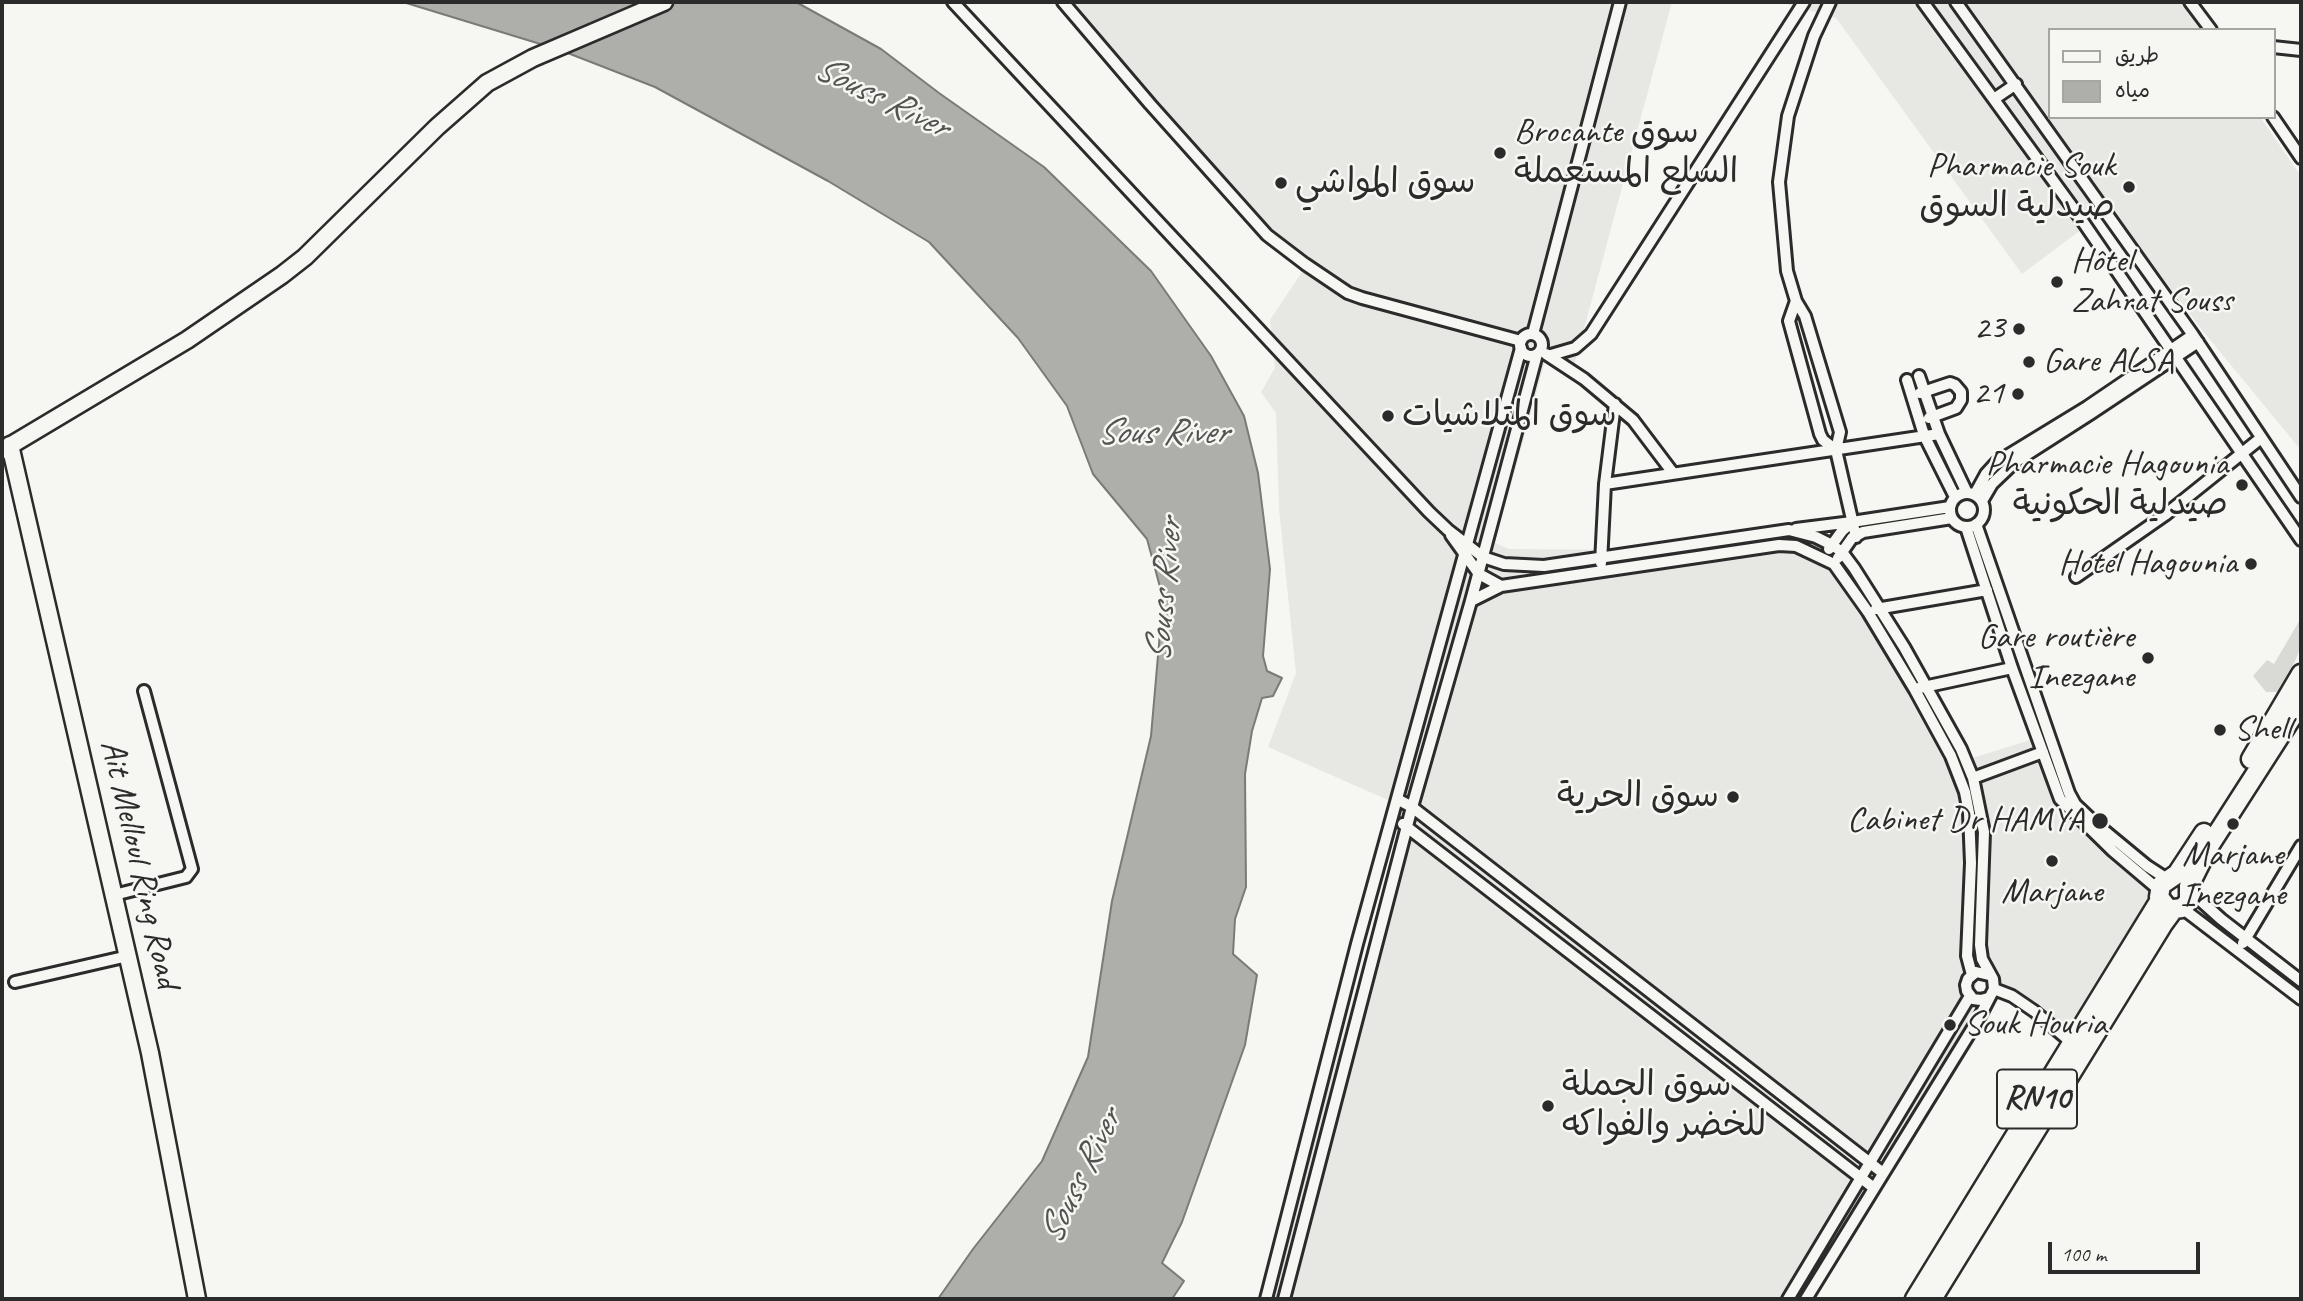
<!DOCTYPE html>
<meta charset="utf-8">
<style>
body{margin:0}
#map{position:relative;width:2303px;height:1301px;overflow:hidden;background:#f6f6f2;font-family:Caveat,"Playpen Sans Arabic",sans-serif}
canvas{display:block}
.frame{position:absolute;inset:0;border:4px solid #2b2b2b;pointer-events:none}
.legend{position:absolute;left:2048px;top:28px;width:228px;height:91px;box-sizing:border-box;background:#f6f6f2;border:2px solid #a5a5a2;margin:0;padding:9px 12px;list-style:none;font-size:21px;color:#2b2b2b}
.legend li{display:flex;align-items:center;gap:14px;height:35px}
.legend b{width:35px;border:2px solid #a5a5a2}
.scale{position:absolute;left:2048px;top:1242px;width:152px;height:32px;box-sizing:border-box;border:4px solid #2b2b2b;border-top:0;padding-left:9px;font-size:21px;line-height:24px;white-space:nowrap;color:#2b2b2b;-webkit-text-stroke:5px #f6f6f2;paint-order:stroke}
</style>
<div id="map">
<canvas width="2303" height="1301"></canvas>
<div class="frame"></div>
<ul class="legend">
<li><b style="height:9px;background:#f6f6f2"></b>طريق</li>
<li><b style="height:19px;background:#aeaeab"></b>مياه</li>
</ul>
<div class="scale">100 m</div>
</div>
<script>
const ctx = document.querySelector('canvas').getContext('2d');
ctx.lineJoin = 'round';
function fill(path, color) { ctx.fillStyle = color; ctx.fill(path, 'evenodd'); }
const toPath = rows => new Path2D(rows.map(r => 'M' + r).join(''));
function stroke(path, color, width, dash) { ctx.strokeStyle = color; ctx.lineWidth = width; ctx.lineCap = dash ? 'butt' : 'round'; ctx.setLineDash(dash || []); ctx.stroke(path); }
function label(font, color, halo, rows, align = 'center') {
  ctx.font = font + ' Caveat,"Playpen Sans Arabic",sans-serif'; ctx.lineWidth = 5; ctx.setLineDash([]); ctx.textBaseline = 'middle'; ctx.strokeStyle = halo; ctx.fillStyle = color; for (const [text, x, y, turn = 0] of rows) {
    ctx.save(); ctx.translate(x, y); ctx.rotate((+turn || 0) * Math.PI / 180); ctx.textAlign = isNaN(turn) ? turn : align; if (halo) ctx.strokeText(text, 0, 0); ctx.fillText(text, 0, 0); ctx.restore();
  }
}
fill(toPath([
 [1067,2,1672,2,1571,377,1545,361,1495,543,1509,549,1643,550,1787,535,1834,546,1966,760,2040,737,2063,801,2151,890,2150,896,2064,1047,1977,976,1973,1013,1796,1299,1270,1299,1406,808,1268,747,1296,673,1279,509,1276,413,1261,392,1275,368,1270,320,1302,272],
 [1779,2,2189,2,2202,20,2200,30,2049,30,2049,117,2260,117,2301,176,2301,450,2202,330,2110,208,2022,274,1836,18]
]), '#e7e7e3');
fill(toPath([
 [2301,618,2301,647,2295,661,2278,692,2266,692,2253,676,2267,660,2274,664]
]), '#d9d9d5');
const water = toPath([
 [403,2,796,2,881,49,939,93,1044,167,1151,271,1211,356,1244,416,1258,473,1270,569,1263,656,1267,671,1282,678,1273,696,1262,698,1252,731,1245,774,1246,887,1235,919,1233,954,1257,975,1245,1045,1182,1222,1162,1263,1184,1281,1172,1299,938,1299,973,1249,1042,1161,1088,1057,1112,901,1151,736,1163,598,1147,539,1093,474,1067,406,1018,338,929,242,828,181,655,87,560,50,403,2]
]);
fill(water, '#aeaeab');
stroke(water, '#7a7a78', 2);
const street = toPath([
 [953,2,1429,512,1448,530,1483,557,1504,564,1544,566,1789,530,1816,537,1832,545,1842,552,1854,568,1904,647,1961,749,1973,778,1984,832,1980,945,1982,959,1993,979,1994,989,1979,1018,1806,1299],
 [1063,2,1150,104,1267,235,1305,264,1348,293,1362,298,1521,341],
 [1830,2,1814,36,1788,116,1779,182,1787,271,1796,301,1805,316,1840,432,1836,450,1856,537],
 [1923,2,2081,219,2301,540],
 [1956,2,2193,335,2301,497],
 [2190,2,2211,30],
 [2273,47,2301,50],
 [1994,99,2016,84],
 [2273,117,2301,158],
 [1796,301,1789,321,1820,434,1823,440,1836,450],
 [1533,334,1620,2],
 '1520 345a11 11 0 1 1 22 0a11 11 0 1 1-22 0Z',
 [1546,354,1584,379,1633,420,1673,473],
 [1551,355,1575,348,1591,334,1804,2],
 [1919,376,1939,434,1967,493],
 [1907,380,1924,435,1955,497],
 [1920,393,1950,383,1955,385,1961,392,1961,400,1956,408,1929,418],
 [1605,484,1615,404],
 '1950 510a17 17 0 1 1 34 0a17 17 0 1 1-34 0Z',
 [1975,494,1986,474,1997,462,2087,407,2193,335],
 [1982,501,1992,484,2015,462,2090,414,2198,342],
 [1976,524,2069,793,2075,804,2095,823,2147,866,2167,879],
 [1966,527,2012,668,2060,799,2113,851,2159,890],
 [1796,529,1852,522],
 [1451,535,1479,574,1501,586,1779,545,1796,546,1834,564,1868,612,1915,690,1951,756,1965,792,1969,813,1971,863,1967,956,1972,975],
 [1829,549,1842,531,1852,522,1950,507],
 [1838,558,1852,538,1863,532,1952,518],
 [1601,563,1605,484,1939,434],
 [2076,577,2165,515,2261,438],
 [1471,601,1501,586],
 [1876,609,1987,590],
 [1919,688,2012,668],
 [1973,778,2043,752],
 [1397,799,1412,807,1883,1173],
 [1403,824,1874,1188],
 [2191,892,2221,919,2301,981],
 [114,895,186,877,192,869,144,691],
 [2182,908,2301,999],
 [2243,943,2301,846],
 [15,982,128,956],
 [1994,989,2012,996,2034,1011,2072,1043],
 [1988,998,1981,1000,1973,999,1967,991,1966,985,1968,979,1976,972,1989,975],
 [1266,1299,1357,944,1521,348],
 [1284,1299,1412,807,1471,601,1537,354],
 [1788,1299,1970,996]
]);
const secondary = toPath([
 [10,445,150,1053,197,1299],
 [3,450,187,340,282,275,305,257,437,127,487,83,533,58,664,2]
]);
const primary = toPath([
 [2251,759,2301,674],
 [2167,907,2159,897,2161,885,2177,874,2204,833],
 [1915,1299,2160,900],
 [1932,1299,2163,924,2174,909,2182,908,2189,901,2189,886,2208,848,2301,703]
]);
stroke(street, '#2b2b2b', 16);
stroke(secondary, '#2b2b2b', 21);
stroke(primary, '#2b2b2b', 23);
stroke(street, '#f6f6f2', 10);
stroke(secondary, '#f6f6f2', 16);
stroke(primary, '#f6f6f2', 18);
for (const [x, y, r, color] of [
 [1500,153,7,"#2b2b2b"],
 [1281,183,7,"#2b2b2b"],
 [2129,187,7,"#2b2b2b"],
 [2057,282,7,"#2b2b2b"],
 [2019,329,7,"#2b2b2b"],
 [2029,362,7,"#2b2b2b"],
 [2018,394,7,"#2b2b2b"],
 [1388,416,7,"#2b2b2b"],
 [2242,485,7,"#2b2b2b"],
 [2251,564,7,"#2b2b2b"],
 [2148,658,7,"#2b2b2b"],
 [2220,730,7,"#2b2b2b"],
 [1733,797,7,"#2b2b2b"],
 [2100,821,9,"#2b2b2b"],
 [2233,824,7,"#2b2b2b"],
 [2052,861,7,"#2b2b2b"],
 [1950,1025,7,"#2b2b2b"],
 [1548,1106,7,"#2b2b2b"]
]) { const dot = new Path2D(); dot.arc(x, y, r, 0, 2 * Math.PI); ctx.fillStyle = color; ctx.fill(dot); stroke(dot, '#f6f6f2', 2.5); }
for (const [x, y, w] of [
 [2037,1099,80]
]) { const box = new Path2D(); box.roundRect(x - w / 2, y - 29.5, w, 59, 5); ctx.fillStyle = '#f6f6f2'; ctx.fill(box); stroke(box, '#2b2b2b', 2); }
label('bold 33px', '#2b2b2b', null, [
 ["RN10",2037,1099]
]);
label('35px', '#2b2b2b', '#f6f6f2', [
 ["Brocante سوق",1514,133],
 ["السلع المستعملة",1514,173],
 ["Pharmacie Souk",2115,167,"right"],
 ["صيدلية السوق",2115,207,"right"],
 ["سوق المواشي",1295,183],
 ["Hôtel",2071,262],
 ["Zahrat Souss",2071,302],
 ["23",2005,329,"right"],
 ["Gare ALSA",2043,362],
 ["21",2004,394,"right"],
 ["سوق المتلاشيات",1402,416],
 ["Pharmacie Hagounia",2228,465,"right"],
 ["صيدلية الحكونية",2228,505,"right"],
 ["Hotel Hagounia",2237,564,"right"],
 ["Gare routière",2134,638,"right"],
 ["Inezgane",2134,678,"right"],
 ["Shell",2234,730],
 ["سوق الحرية",1719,797,"right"],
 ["Cabinet Dr HAMYA",2084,821,"right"],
 ["Marjane",2233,856,"center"],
 ["Inezgane",2233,896,"center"],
 ["Marjane",2052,893,"center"],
 ["Souk Houria",1964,1025],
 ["سوق الجملة",1562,1086],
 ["للخضر والفواكه",1562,1126]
], 'left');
label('35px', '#2b2b2b', '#f6f6f2', [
 ["Ait Melloul Ring Road",139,864,77]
]);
label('italic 37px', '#525251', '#f6f6f2', [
 ["Souss River",881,98,26],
 ["Sous River",1162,433],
 ["Souss River",1165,591,-85],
 ["Souss River",1081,1177,-64]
]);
</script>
